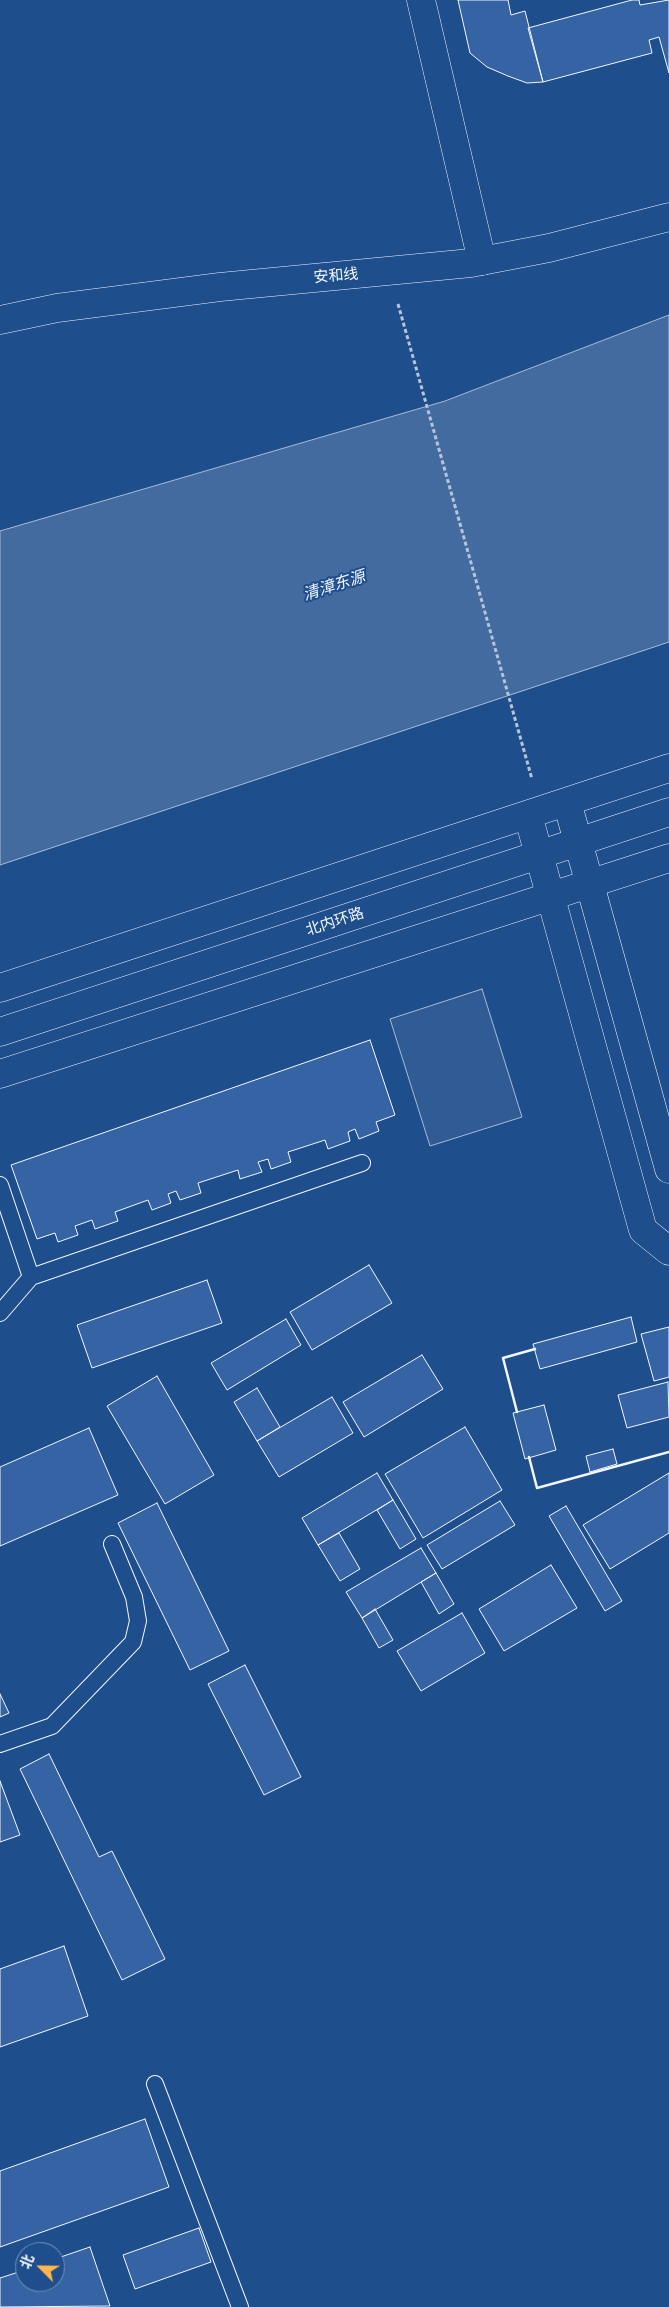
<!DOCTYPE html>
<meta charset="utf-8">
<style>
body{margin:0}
#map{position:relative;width:669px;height:2307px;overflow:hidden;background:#1f4e8c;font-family:"PT Sans Narrow","Noto Sans SC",sans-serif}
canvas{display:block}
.north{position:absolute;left:15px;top:2242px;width:50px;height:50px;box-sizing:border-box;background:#1f4e8c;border:1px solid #7391ba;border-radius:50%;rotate:293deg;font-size:14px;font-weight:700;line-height:20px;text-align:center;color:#f2f6ff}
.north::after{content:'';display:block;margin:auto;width:18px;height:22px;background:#ffb74d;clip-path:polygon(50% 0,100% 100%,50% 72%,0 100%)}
</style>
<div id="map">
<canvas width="669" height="2307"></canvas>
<div class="north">北</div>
</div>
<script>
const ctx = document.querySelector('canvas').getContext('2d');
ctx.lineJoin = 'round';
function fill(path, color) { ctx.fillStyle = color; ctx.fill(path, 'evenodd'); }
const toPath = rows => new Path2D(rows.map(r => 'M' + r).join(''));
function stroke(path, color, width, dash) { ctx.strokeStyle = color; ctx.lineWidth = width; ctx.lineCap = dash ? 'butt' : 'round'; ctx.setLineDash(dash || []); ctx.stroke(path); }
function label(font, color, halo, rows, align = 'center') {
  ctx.font = font + ' "PT Sans Narrow","Noto Sans SC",sans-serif'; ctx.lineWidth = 4; ctx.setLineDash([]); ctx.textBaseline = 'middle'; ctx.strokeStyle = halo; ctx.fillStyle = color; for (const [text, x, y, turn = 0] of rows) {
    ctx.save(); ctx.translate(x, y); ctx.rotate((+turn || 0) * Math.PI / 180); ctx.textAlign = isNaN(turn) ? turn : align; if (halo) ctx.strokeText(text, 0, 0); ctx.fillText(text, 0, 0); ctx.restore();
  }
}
const built = toPath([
 [482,989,522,1117,430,1146,390,1019,482,989]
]);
fill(built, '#305b95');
stroke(built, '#a8bbd7', 1);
const water = toPath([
 [669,315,669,642,0,865,0,531,445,401,669,315]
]);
fill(water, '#446ba0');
stroke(water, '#a8bbd7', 1);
const building = toPath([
 [458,0,508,0,511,15,525,11,543,82,527,83,508,76,487,67,470,53,458,0],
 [632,0,639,0,640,5,669,0,669,73,659,37,649,40,652,53,543,82,528,28,632,0],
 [370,1040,395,1115,376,1122,379,1131,359,1139,355,1129,348,1132,350,1141,328,1149,325,1140,288,1152,291,1162,271,1169,268,1159,258,1162,262,1172,240,1179,238,1170,198,1183,201,1193,180,1200,176,1191,168,1194,171,1203,152,1210,148,1200,115,1212,118,1221,95,1229,92,1220,75,1226,78,1235,58,1242,55,1233,37,1239,11,1165,370,1040],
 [369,1265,392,1303,312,1350,290,1312,369,1265],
 [207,1280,222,1323,92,1368,77,1325,207,1280],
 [631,1317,637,1342,540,1369,533,1344,631,1317],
 [286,1319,301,1345,227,1390,211,1363,286,1319],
 [669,1327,669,1377,654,1381,641,1334,669,1327],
 [422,1355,443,1389,364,1437,343,1402,422,1355],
 [157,1376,214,1475,165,1504,107,1406,157,1376],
 [668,1382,669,1417,627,1428,618,1395,668,1382],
 [257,1388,280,1427,257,1441,234,1402,257,1388],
 [332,1397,353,1433,279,1477,257,1441,332,1397],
 [544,1405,556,1450,525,1459,513,1413,544,1405],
 [465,1427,502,1490,423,1538,385,1474,465,1427],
 [89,1428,118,1495,0,1546,0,1467,89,1428],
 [613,1449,617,1464,590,1472,586,1456,613,1449],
 [377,1473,393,1500,318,1545,302,1518,377,1473],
 [669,1473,669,1533,610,1569,583,1525,669,1473],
 [393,1500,416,1539,400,1549,377,1510,393,1500],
 [500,1501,515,1525,442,1569,427,1545,500,1501],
 [157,1503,229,1651,190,1670,118,1523,157,1503],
 [566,1506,622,1601,605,1611,549,1516,566,1506],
 [339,1533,360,1569,340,1581,318,1545,339,1533],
 [421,1548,436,1573,362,1618,346,1592,421,1548],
 [551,1565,577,1608,504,1651,479,1609,551,1565],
 [436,1573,454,1604,439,1614,421,1582,436,1573],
 [375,1609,393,1640,379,1648,362,1618,375,1609],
 [462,1613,485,1653,421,1691,397,1651,462,1613],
 [245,1665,301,1777,264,1795,208,1684,245,1665],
 [0,1694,9,1713,0,1717,0,1694],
 [49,1754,99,1857,112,1851,165,1959,122,1980,20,1769,49,1754],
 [0,1781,20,1835,0,1842,0,1781],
 [64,1946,88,2016,0,2047,0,1969,64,1946],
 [145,2119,169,2187,0,2247,0,2171,145,2119],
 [199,2228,211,2262,135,2289,123,2255,199,2228],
 [90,2247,110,2306,0,2307,0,2278,25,2270,25,2282,55,2282,55,2259,90,2247]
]);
fill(building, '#3563a3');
stroke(building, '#f2f6ff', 1);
const lane = toPath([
 [0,1185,31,1277],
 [0,1313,31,1277,362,1163],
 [0,1744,52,1726,133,1642,138,1621,134,1597,112,1544],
 [155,2084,240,2307]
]);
const street = toPath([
 [421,0,482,261],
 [0,1074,669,858]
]);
const secondary = toPath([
 [0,320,57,308,220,287,471,263,549,248,669,217],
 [567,802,669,1169],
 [528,815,643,1230,669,1251],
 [0,988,669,768],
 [0,1032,669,812]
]);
stroke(lane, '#f2f6ff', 18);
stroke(street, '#f2f6ff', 29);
stroke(secondary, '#f2f6ff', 29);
stroke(toPath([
 [398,304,532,779]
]), '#b3c4dc', 3, [4, 2.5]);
stroke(lane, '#1f4e8c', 16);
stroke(street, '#1f4e8c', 28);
stroke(secondary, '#1f4e8c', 28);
stroke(toPath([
 [517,1412,503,1358,535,1349],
 [529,1457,537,1488,669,1452]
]), '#f2f6ff', 2.5);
label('15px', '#f2f6ff', '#1f4e8c', [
 ["安和线",336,276,-5],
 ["北内环路",335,922,-18]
]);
label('italic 16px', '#f2f6ff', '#1f4e8c', [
 ["清漳东源",334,586,-18]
]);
</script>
